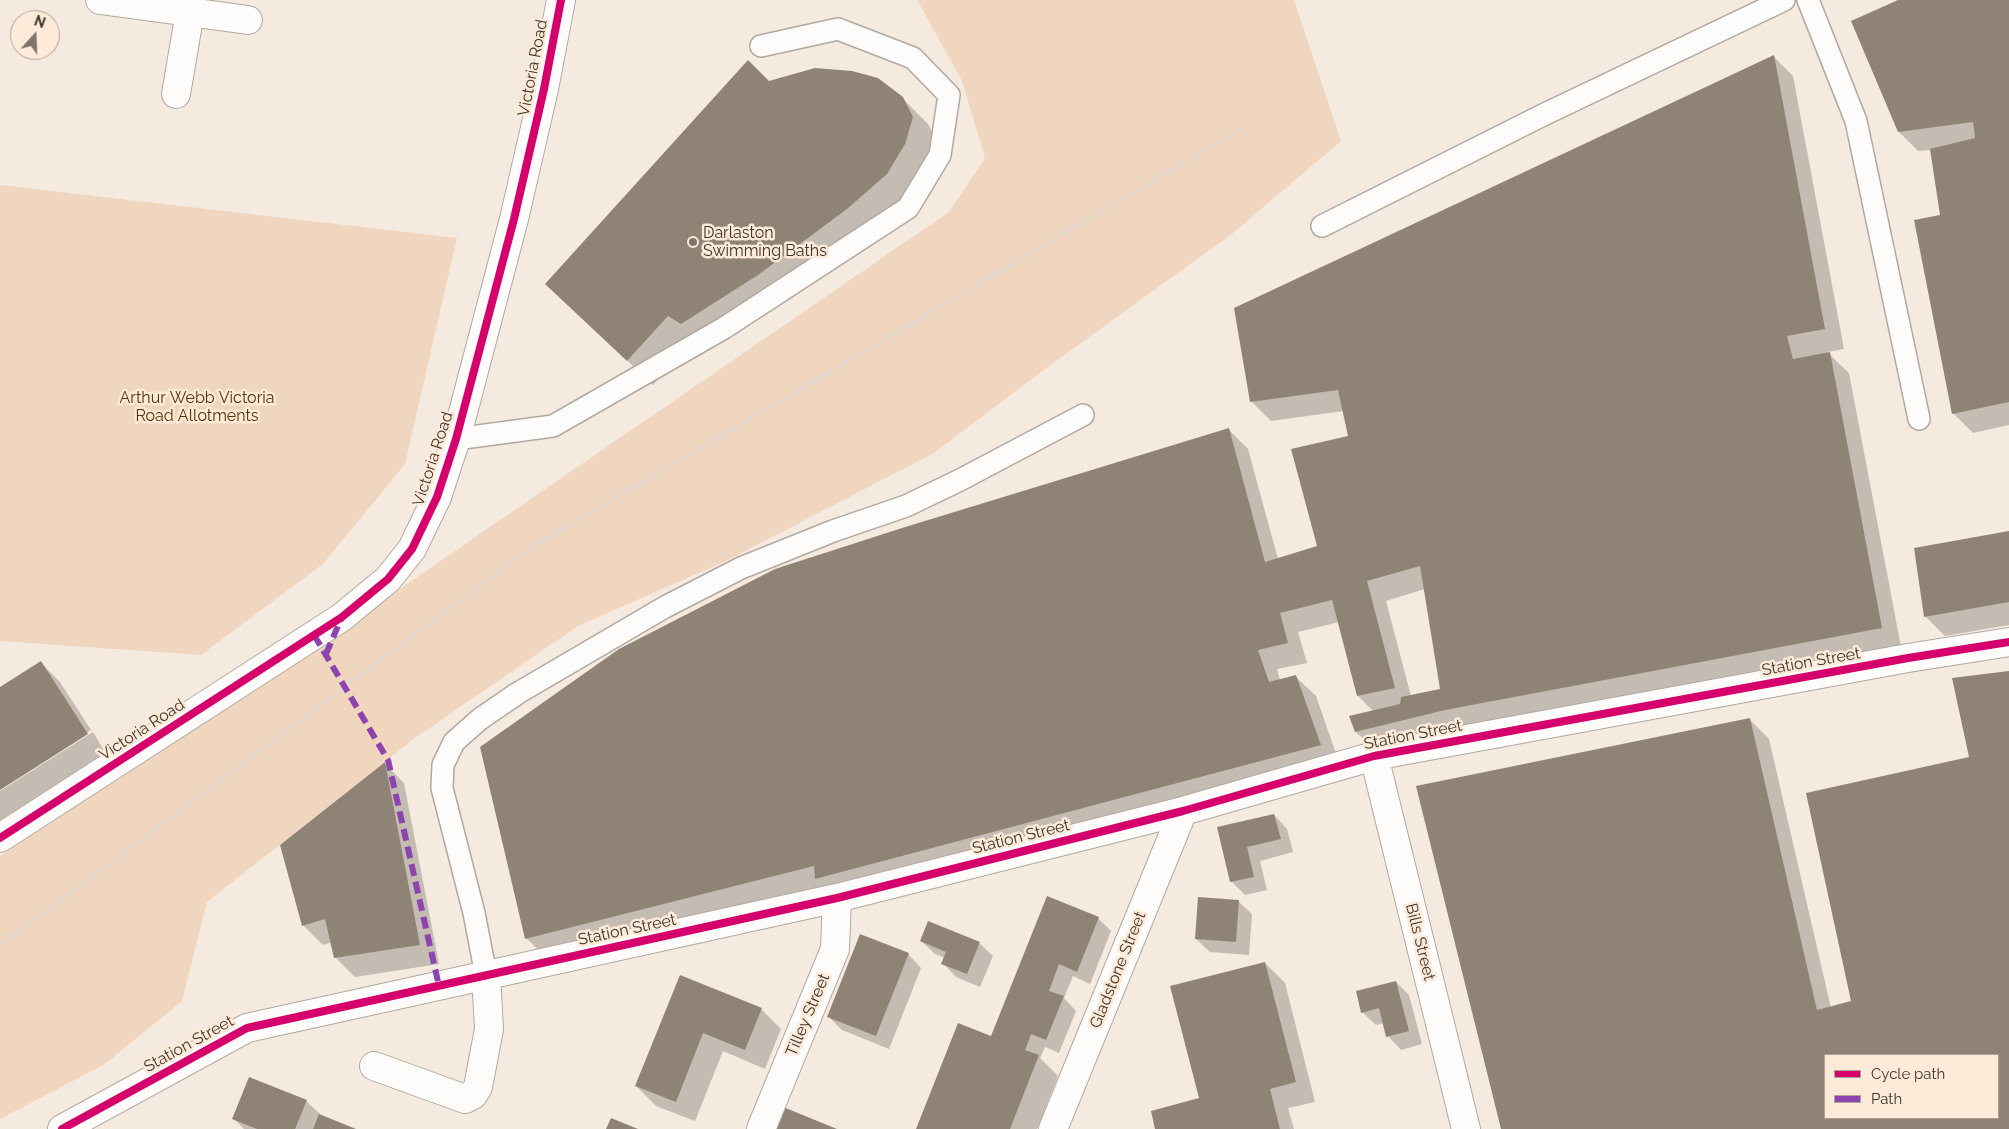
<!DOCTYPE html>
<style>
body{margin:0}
#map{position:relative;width:2009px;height:1129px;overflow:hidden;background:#f5eae0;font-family:Raleway,sans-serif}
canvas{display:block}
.legend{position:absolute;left:1824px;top:1054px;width:175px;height:65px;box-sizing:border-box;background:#fdead8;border:1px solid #b1a293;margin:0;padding:6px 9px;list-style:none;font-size:15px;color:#3e352c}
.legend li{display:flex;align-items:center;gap:10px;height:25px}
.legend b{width:25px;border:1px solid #b1a293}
.north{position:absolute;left:10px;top:10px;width:50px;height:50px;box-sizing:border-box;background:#fdead8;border:1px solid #b1a293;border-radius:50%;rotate:20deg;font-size:14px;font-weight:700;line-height:20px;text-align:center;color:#3e352c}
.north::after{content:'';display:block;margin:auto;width:18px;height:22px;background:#7e746b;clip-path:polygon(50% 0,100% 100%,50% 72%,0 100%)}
</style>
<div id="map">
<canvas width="2009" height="1129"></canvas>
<ul class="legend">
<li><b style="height:6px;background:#d6006c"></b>Cycle path</li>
<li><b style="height:6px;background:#8e44ad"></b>Path</li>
</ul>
<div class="north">N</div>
</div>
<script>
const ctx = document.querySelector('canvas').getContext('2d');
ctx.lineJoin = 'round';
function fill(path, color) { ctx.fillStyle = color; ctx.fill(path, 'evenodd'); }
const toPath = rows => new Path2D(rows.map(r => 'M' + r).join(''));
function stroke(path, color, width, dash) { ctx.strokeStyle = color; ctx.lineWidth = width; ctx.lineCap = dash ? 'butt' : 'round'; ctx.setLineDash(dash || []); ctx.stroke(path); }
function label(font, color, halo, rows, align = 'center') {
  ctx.font = font + ' Raleway,sans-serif'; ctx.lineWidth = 5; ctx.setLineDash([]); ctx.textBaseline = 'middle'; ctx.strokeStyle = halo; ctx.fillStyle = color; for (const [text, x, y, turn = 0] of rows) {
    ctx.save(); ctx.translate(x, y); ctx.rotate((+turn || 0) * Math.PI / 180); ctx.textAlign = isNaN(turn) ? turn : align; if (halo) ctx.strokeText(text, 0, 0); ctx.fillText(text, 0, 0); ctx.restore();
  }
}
fill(toPath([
 [917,0,1294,0,1341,141,1233,233,1041,372,934,453,726,561,578,626,415,738,207,902,182,1001,105,1064,0,1119,0,856,318,645,949,212,985,158,962,81],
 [0,185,457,238,405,464,323,564,201,655,0,641]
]), '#f0d6be');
fill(toPath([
 [1901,0,2009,0,2009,425,1973,433,1953,413,1941,216,1931,150,1918,151,1899,132],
 [1773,56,1793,76,1844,349,1827,352,1849,373,1901,647,1376,751,1356,732,1374,712,1358,696,1339,622,1298,632,1307,663,1277,669,1280,680,1296,677,1316,696,1340,765,546,957,526,938,1229,430,1248,449,1278,559,1319,547,1350,437,1344,411,1271,421,1251,401],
 [1425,589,1442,690,1411,696,1386,601],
 [769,83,902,98,928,124,938,143,912,199,694,341,653,385,547,284],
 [2009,532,2009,625,1945,636,1925,616],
 [41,663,60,682,91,730,0,788,0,689],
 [2009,672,2009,1129,1502,1129,1749,719,1769,739,1831,1008,1852,1002,1970,758],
 [1825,1055,1998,1055,1998,1118,1825,1118],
 [93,732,106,754,0,821,0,791],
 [385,764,404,783,439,964,355,977,335,957,332,942,323,945,303,925],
 [1274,815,1287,829,1293,852,1260,861,1267,890,1245,895,1231,881,1219,828],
 [1238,901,1252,914,1249,955,1210,952,1196,939],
 [1098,918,1111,931,1090,984,1073,976,1064,998,1076,1011,1059,1053,1045,1047,1040,1058,1058,1076,1037,1129,917,1129,996,1040,992,1036],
 [921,941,979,943,993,956,980,987,956,977,943,963,945,958,935,954],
 [908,954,921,968,889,1049,842,1030,829,1017],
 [1265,963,1285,983,1315,1102,1288,1108,1294,1129,1157,1129,1201,1099],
 [680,977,761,1009,781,1029,765,1069,723,1051,695,1121,656,1106,636,1086],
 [1396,982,1409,995,1422,1044,1401,1050,1388,1036,1384,1023,1376,1025,1362,1012],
 [306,1101,320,1114,319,1116,352,1129,244,1129,234,1119]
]), '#0003');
fill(toPath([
 [1898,0,2009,0,2009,402,1952,414,1914,220,1940,215,1930,149,1975,138,1973,122,1898,132,1851,21],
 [1774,55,1825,329,1787,336,1793,359,1830,352,1882,628,1445,710,1355,732,1349,716,1400,704,1401,697,1440,689,1420,566,1367,581,1395,688,1357,696,1332,600,1280,613,1288,643,1258,650,1269,682,1296,675,1321,745,815,879,814,866,525,939,480,747,619,649,775,569,902,528,1229,428,1265,562,1317,546,1291,449,1348,436,1338,390,1250,402,1234,308],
 [748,60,769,81,815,68,852,71,878,78,903,97,913,117,905,144,887,174,847,209,758,275,681,324,668,316,627,361,545,284],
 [2009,531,2009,602,1924,617,1914,548],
 [41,661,88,734,0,790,0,687],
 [2009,671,2009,1129,1501,1129,1416,786,1750,718,1817,1010,1851,1001,1806,793,1969,757,1952,678],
 [1825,1055,1998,1055,1998,1118,1825,1118],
 [385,762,420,945,334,958,325,919,302,926,280,845],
 [1274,814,1281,839,1247,847,1254,877,1230,882,1217,827],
 [1047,896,1099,917,1077,972,1059,964,1049,991,1064,996,1046,1040,1031,1034,1025,1050,1039,1055,1010,1129,916,1129,958,1023,991,1036],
 [1198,897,1239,900,1236,942,1195,939],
 [928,921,980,942,967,974,941,964,946,952,920,941],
 [860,934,909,953,876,1036,827,1017],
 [1265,962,1296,1082,1270,1089,1280,1129,1155,1129,1151,1111,1199,1098,1170,986],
 [680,975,762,1008,745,1050,703,1033,676,1102,635,1086],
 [1396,981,1409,1031,1386,1037,1379,1008,1361,1013,1356,991],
 [249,1077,307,1100,295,1129,257,1129,232,1119],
 [783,1107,837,1129,775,1129],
 [319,1114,356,1129,313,1129],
 [611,1118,638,1129,606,1129]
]), '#8e8375');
const lane = toPath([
 [1808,0,1856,121,1919,419],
 [1322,226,1543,115,1784,0],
 [456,439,553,426,724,328,908,208,940,155,949,95,913,58,838,29,761,46],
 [486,975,474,913,442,788,443,765,454,742,480,719,518,693,665,607,741,568,833,531,906,506,960,480,1083,415]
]);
const street = toPath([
 [100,0,248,20],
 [176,94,190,12],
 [1374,756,1466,1129],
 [374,1066,465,1099,473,1095,478,1087,489,1029,486,975],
 [62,1129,247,1028,837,898,1183,811,1374,756,1908,658,2009,642],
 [761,1129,835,949,837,898],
 [1053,1129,1183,811]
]);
const secondary = toPath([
 [0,838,342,617,388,579,412,549,437,497,456,439,514,219,544,89,561,0]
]);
stroke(lane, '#b1a9a0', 24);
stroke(street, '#b1a9a0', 30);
stroke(secondary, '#b1a9a0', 30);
stroke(toPath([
 [0,944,88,880,524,552,1241,129]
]), '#dcd9d6', 3, [4, 2.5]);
stroke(lane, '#fefcfa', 21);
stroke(street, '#fefcfa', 28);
stroke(secondary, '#fefcfa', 28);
stroke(toPath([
 [314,635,388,760,439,986],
 [326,654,341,619]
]), '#8e44ad', 6, [12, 6]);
stroke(toPath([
 [0,838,342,617,388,579,412,549,437,497,456,439,514,219,544,89,561,0],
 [62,1129,247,1028,837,898,1183,811,1374,756,1908,658,2009,642]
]), '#d6006c', 8);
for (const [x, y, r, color] of [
 [693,242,5,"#7e746b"]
]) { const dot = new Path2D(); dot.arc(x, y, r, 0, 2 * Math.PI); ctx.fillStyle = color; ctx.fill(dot); stroke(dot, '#fdead8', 2); }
label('16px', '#3e352c', '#fdead8', [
 ["Victoria Road",533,68,-79],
 ["Victoria Road",433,459,-72],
 ["Station Street",1811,662,-10],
 ["Victoria Road",142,730,-33],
 ["Station Street",1413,735,-11],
 ["Station Street",1021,837,-14],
 ["Station Street",627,930,-12],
 ["Bills Street",1420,942,76],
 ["Gladstone Street",1118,970,-68],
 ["Tilley Street",808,1015,-67],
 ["Station Street",189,1044,-29]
]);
label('16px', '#3e352c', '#fdead8', [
 ["Darlaston",703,233],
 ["Swimming Baths",703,251]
], 'left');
label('16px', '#563303', '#fdead8', [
 ["Arthur Webb Victoria",197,398],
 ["Road Allotments",197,416]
]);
</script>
